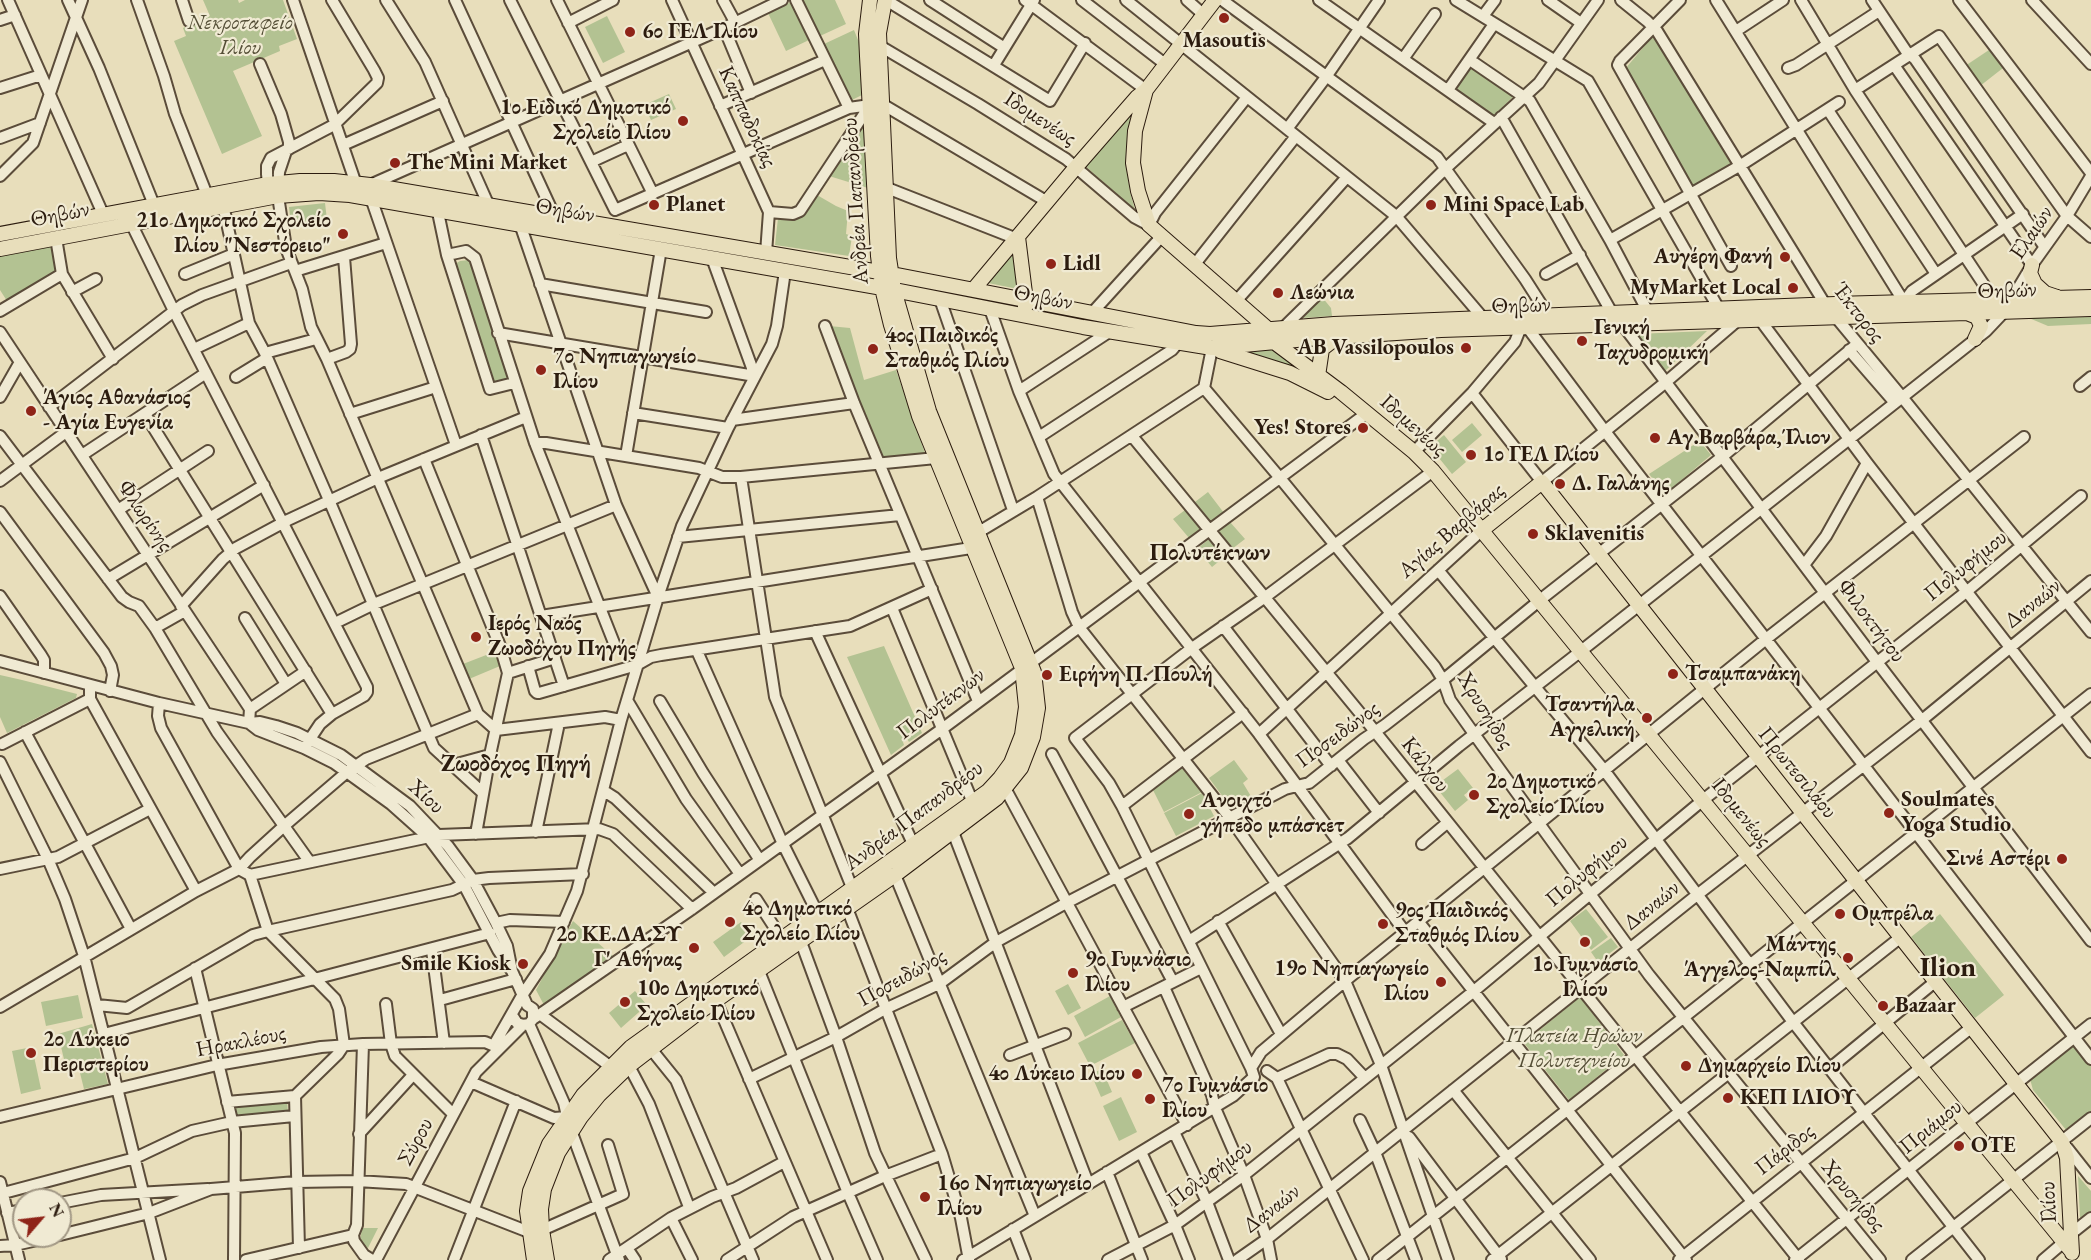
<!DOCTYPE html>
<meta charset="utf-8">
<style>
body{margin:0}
#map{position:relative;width:2091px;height:1260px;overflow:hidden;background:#e8debb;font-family:"EB Garamond",serif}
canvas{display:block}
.north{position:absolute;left:12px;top:1188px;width:60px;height:60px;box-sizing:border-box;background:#f0ead3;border:2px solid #a29885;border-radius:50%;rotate:62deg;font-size:16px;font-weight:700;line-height:24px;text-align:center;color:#2c1c0f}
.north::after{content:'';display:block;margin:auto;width:21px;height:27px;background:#8f2418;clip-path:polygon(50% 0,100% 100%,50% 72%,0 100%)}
</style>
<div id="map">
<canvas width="2091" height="1260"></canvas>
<div class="north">N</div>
</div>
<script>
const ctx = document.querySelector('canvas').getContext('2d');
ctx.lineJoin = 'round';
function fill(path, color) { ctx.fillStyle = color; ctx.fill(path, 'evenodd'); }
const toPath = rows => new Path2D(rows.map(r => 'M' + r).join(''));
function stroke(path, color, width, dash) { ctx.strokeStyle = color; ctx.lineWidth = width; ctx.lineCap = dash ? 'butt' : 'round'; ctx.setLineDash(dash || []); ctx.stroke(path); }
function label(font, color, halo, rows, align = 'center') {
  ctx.font = font + ' "EB Garamond",serif'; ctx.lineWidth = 4.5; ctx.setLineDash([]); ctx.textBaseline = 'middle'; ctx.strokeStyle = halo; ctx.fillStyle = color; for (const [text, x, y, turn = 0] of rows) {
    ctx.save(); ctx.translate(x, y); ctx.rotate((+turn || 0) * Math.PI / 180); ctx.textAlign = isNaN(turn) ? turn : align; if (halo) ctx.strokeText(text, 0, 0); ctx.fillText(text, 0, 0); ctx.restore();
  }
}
fill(toPath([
 [203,0,238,0,239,3,245,0,283,0,297,39,279,46,280,51,233,71,262,136,222,154,174,41,186,36,183,28,210,16],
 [803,0,835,0,846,24,820,36],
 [791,2,809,40,786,51,768,13],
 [607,16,625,52,603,63,585,27],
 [854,30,860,45,862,95,852,100,824,44],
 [1653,36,1732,166,1694,188,1625,69],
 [1989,50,2003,68,1980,86,1965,66],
 [1471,63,1516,94,1493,116,1453,88],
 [669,94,676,109,651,120,644,105],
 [1136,107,1128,141,1126,162,1130,192,1135,210,1084,165],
 [864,122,868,188,829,176],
 [817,195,836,206,848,211,846,234,852,236,849,256,775,245,778,218,801,217],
 [325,203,327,220,291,224,289,207],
 [47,245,55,251,57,266,55,271,7,301,0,290,0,255],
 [1013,250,1018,289,988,283],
 [469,260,508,379,493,385,455,264,460,261],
 [1322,297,1331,308,1332,316,1303,318],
 [2091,317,2091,324,2048,326,2029,318],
 [829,326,850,328,864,380,896,370,925,453,924,455,884,459],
 [1707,331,1664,372,1636,334],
 [1276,349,1301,372,1246,353],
 [1472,423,1482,435,1462,452,1452,440],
 [1444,435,1466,462,1452,474,1430,447],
 [1695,444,1698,447,1702,444,1711,455,1665,494,1649,474],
 [1208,492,1224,513,1211,522,1195,502],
 [1185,510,1200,529,1189,538,1173,519],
 [1230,522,1245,539,1232,549,1218,532],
 [1209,539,1223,558,1212,567,1197,549],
 [884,646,922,733,909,742,907,739,903,742,904,745,891,755,847,657],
 [494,652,500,666,469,679,463,664],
 [0,675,22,680,77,694,76,698,7,733,0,717],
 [1234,760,1248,779,1243,783,1252,798,1232,809,1209,778],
 [1181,767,1202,792,1164,812,1152,788],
 [1458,769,1473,788,1464,795,1468,800,1455,811,1435,786],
 [1202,793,1214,816,1176,836,1164,813],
 [1586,909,1608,937,1591,950,1570,921],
 [1940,914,2004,995,1975,1018,1911,937],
 [573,921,614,957,544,1005,536,990],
 [741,922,751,937,724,957,713,942],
 [1611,938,1618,947,1598,962,1591,952],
 [1068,984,1081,1008,1068,1015,1055,991],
 [635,991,647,1005,621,1028,609,1013],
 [78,995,83,1018,46,1026,41,1002],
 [1110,996,1121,1017,1085,1037,1074,1016],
 [1580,997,1624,1055,1569,1100,1524,1043],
 [1122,1020,1135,1043,1090,1066,1078,1043],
 [92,1024,108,1084,84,1089,79,1069,67,1072,58,1034],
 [2074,1044,2091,1066,2091,1112,2067,1131,2033,1090,2030,1079],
 [32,1047,41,1089,21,1094,12,1051],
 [1102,1069,1112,1092,1101,1097,1091,1074],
 [1121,1097,1137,1132,1119,1141,1103,1106],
 [287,1101,288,1113,235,1119,234,1106],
 [2078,1176,2091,1191,2091,1211,2080,1218],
 [362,1228,378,1228,368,1248,360,1242]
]), '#b3c292');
const minor = toPath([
 [8,0,103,214],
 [68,0,99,68,154,205],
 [137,0,164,76,175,114,207,195],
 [182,0,189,21],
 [293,0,356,184],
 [386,0,425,62,489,206],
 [455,0,555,217],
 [510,0,615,210],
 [557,0,653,194],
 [672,0,769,212,766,253],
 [723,0,735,22],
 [796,0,849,108],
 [886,0,1050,101,1085,43],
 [930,0,1003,47],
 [1025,0,1146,90],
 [1082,0,1165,64],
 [1126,0,1396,216,1483,318],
 [1187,0,1204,15],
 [1222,0,1437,157,1525,279,1548,315],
 [1319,0,1494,123],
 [1456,0,1588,81,1719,309],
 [1548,0,1581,23],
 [1621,0,1647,21,1657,31,1825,304,1902,397,2091,632],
 [1680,0,1620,61,1618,65,1731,266],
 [1716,0,1904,302],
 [1801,0,1855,90,1986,288],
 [1872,0,1906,51,1915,59,2044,246],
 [1959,0,2091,173],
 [2032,0,2091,64],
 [1483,16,1495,0],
 [0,20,15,15],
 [568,23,613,0],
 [724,28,751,93],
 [1736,31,1783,0],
 [880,46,978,104,1066,159,1134,217,1149,225,1155,213,1247,97],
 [1403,59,1435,14],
 [1470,60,1530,101,1610,240,1648,312],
 [260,64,281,114,289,142,289,149],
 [994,65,1034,0],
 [1894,65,2032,265],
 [1788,68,1796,65,1879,11],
 [0,88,41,75],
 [1448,90,1494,24],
 [1855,90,1939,36,2067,216,2091,237],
 [882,104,1046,201],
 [720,106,825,60],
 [1828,110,1936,274],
 [1501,117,1612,313],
 [1287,129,1326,77,1379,0],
 [0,138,40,123],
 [343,145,443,101],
 [286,151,279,172,278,196,286,248,302,289,311,327,327,359,478,714,496,730],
 [591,162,628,145],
 [0,176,33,143,82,0],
 [370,185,724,28,782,0],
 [887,188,1012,237,1018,237],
 [272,189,268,184,267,174,267,166,271,158,334,125,377,83,378,78,374,70,332,0],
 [371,198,456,445],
 [223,205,249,323,265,353,329,500,434,748,483,793],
 [440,210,439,217,447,255,490,389,514,383],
 [615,210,849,108,870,105],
 [769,212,793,214,800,211,870,105],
 [131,223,174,311,367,687,367,692,364,696,332,714,320,724,304,748],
 [520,224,616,505,658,597],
 [56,238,62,274,113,359],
 [1610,240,1741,165,1839,102],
 [447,255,466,251,475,258,535,443,614,643],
 [712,258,755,376],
 [1195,264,1296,136],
 [295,271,386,243],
 [185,274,234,254],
 [1546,274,1580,255],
 [540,284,706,312],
 [72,292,96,279],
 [940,299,1013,510],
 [1237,300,1347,177],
 [1904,302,1912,291,2023,214],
 [990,309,1019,391,1054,474,1259,734,1405,932],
 [0,311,62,274],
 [1092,313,1161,237],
 [1761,321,1867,463,2091,752],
 [1622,324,1877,662,2091,941],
 [825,326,854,403,978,701],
 [1527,327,1604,430,2091,1059],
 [0,332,250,709,249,723],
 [1279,332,1446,168,1539,83,1598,0],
 [498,333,755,376],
 [194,349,249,323],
 [1849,350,1895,403],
 [265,353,316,339],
 [327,359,346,352,350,349,351,344,344,257],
 [236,377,267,358],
 [2080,386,2091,377],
 [1204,388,1280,478,1435,667,1443,680,1450,700,1482,745,1649,975,1880,1260],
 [1019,391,1109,332],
 [1472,393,1542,482,1666,382,1736,322],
 [0,397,20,362],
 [49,407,182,305,202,295,291,263],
 [633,413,728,428],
 [145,414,332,714],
 [350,414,436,387],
 [732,420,854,403],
 [481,435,564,686],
 [0,436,122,597,129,602,139,606,155,628,217,732,309,861],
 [1132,436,1369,724,1799,1260],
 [1039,437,1172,350,1178,343],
 [535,443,546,443,699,468,722,477,741,477,936,458],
 [1414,452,1472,393,1515,342,1521,327],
 [82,455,206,373],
 [626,456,661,249],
 [424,459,500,646,508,673,490,755,476,834],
 [741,477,775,697,853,890],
 [0,481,66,432],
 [1037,497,1072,612,1079,627,1230,818,1345,981,1381,1065,1448,1260],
 [118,510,208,451],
 [0,512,104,653,111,666,113,675,110,691],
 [977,533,1037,497,1204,388,1212,348],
 [678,537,900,515],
 [1804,565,1826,536,1867,463],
 [1438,570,1604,770,1793,1022,1979,1260],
 [108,579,264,485],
 [0,596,41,655,44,660,44,673],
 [181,606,223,559,236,548,288,520,378,478,526,417],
 [892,608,973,803],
 [541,616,971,548],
 [245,618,286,684],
 [335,623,374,604,616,505],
 [1223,626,1331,766],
 [155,628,185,611],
 [815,631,914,846],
 [697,651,783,844,818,914],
 [0,661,159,703,249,723,260,722,276,726,297,733,341,755,410,806,448,846,473,880,496,923,507,946,512,971],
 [528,666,535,691,537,693,539,693,637,665,651,657,661,655,850,626,932,589],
 [508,673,555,658],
 [90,686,90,699,196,891],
 [627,700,686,799,740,874],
 [660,701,703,773,759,859],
 [159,703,158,716,161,728,239,869,250,875,268,931,335,999,339,1009,344,1045],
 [250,709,306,671],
 [249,723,258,730,304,748,334,763,391,804,428,837,464,885,498,950,512,971,527,1005,533,1009,533,1019],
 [496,730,605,717,621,720],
 [25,732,131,929],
 [1259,734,1482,530],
 [2,744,90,699],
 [1052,754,1173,982],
 [1338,760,1379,813],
 [0,762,48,859,65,899,84,956,160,1260],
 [453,765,490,755],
 [1006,790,1187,1125],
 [604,791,615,798,714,893],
 [1122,806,1243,713],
 [536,832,559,723],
 [953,832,1088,1183],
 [1422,844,1447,823],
 [0,869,58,857,150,809],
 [250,875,439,835,599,829,613,834,692,909],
 [895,875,1035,1216],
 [756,899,782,939],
 [847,908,942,1154,961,1218,969,1260],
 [1218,921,1281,1034],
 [1418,921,1686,1260],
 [496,923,510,920,564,922],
 [1189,941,1348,838,1459,746,1581,651,1986,331,2004,312,2032,265,2067,216,2091,176],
 [801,942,836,1037,875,1153,926,1260],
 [432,950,444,1043],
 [195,968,235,1133,234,1260],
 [759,971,848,1193,877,1260],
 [1164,987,1212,1095,1215,1108,1244,1175,1267,1239,1271,1260],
 [440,1000,516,979],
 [716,1001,827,1260],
 [386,1004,391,1044,395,1056,453,1114],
 [97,1005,127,1008,253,935,268,931,452,890,473,880,489,878,583,874],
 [0,1007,196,891,239,869,250,857,284,826,347,772,366,759,478,714],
 [1123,1007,1201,968],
 [512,1015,517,1023,523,1025,529,1024,533,1019,692,909,942,729,1367,413],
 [541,1015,611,1067],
 [529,1024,564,1103,569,1125,619,1260],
 [104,1034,490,933],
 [363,1044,357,1225,353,1235,354,1241,364,1255,372,1260],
 [494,1045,523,994,550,954,577,891,621,720,658,597,682,526,728,428,772,344,777,326,785,271],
 [651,1049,676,1080,753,1260],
 [1010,1055,1065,1034],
 [629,1066,649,1104,689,1207],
 [1251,1068,1122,806,1109,783,1075,738,1192,648,1264,598,1433,471],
 [1829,1069,1936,981],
 [1267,1071,1277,1078,1363,1260],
 [1254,1077,1251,1068,1261,1052,1345,981,1766,639,2024,437],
 [1277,1078,1329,1054,1337,1054,1347,1059,1365,1078],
 [749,1079,836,1037,885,1009,939,984,996,942,1068,902,1285,789,1309,783,1364,739,1385,725,1443,680,1545,596,1722,457,1857,344],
 [471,1082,554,1118,567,1117],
 [1453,1090,1590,1260],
 [295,1096,299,1248],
 [227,1102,295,1096,338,1054,344,1045],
 [0,1117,217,1065,321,1047,363,1044,485,1042,499,1048],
 [1360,1120,1375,1152,1416,1260],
 [1174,1132,1207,1202,1229,1260],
 [359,1134,412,1076],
 [1409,1137,1501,1259],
 [2065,1145,2091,1178],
 [1141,1152,1175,1225,1189,1260],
 [1107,1172,1142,1260],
 [0,1182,19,1260],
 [0,1194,135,1158,192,1131,232,1122,294,1116],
 [60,1203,101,1195,208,1189],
 [7,1213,24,1210],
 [671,1218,692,1260],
 [1013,1229,1025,1260],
 [542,1230,623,1194,608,1145],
 [2072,1233,2091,1218],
 [60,1235,149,1213,211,1189,296,1182,357,1181,406,1184,529,1232],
 [0,1246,15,1245,55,1236],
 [627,1248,635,1260],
 [246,1260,353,1235],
 [376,1260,476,1072,523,1025],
 [454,1260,516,1101],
 [609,1260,671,1218,712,1197,736,1188,784,1162],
 [727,1260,793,1217,885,1176,942,1154],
 [963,1260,1233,1096,1254,1077],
 [1108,1260,1175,1225,1244,1175,1474,991,1703,800,1966,592,2081,496],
 [1237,1260,1267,1239,1697,895,1922,720,2091,581],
 [1378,1260,2091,694],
 [1492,1260,1901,937],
 [1679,1260,1972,1027],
 [1795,1260,2091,1024],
 [1912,1260,2091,1118],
 [2043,1260,2064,1242]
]);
const major = toPath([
 [1215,0,1146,90,1135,131,1133,163,1138,191,1149,225,1268,329,1274,342,1341,392,1414,452,1433,471,2072,1252],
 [0,234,268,184,300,181,334,181,370,185,891,274,1196,333,1210,334,1334,324,1835,304,2091,297],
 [1018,237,1025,293,1025,309],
 [0,249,278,196,319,193,350,195,894,290,1083,327,1212,348,1307,339,1441,330,2091,309],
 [2032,265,2030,273,2035,284,2045,293,2057,297],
 [973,290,1076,167,1137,97,1146,90],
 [1967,313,1977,317,1981,326,1975,339],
 [1220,351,1290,373,1328,392],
 [1318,376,1322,349,1336,338],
 [1482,530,1542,482,2062,1142,2067,1158,2072,1253],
 [534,1260,527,1211,530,1191,549,1144,583,1095,631,1047,988,791,1000,778,1011,763,1022,735,1026,707,1022,668,919,416,891,325,882,288,878,256,867,56,866,34,870,0],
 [547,1260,542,1230,541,1209,544,1189,558,1153,581,1117,599,1095,629,1066,698,1013,895,875,997,798,1021,768,1033,737,1038,708,1034,672,929,411,894,290,889,258,879,33,885,0]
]);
stroke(minor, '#5b4c3a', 14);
stroke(major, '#2c1c0f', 16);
stroke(minor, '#f0ead3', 10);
stroke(major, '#e8debb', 14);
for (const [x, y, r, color] of [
 [1224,18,6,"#8f2418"],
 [630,32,6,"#8f2418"],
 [683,121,6,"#8f2418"],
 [395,163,6,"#8f2418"],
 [654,205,6,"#8f2418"],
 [1431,205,6,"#8f2418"],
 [343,234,6,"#8f2418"],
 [1785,257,6,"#8f2418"],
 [1051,264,6,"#8f2418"],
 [1793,288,6,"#8f2418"],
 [1278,293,6,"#8f2418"],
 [1582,341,6,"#8f2418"],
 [1466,348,6,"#8f2418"],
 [873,349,6,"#8f2418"],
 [541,370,6,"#8f2418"],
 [31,411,6,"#8f2418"],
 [1363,428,6,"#8f2418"],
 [1655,438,6,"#8f2418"],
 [1471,455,6,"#8f2418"],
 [1560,484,6,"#8f2418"],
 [1533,534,6,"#8f2418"],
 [476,637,6,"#8f2418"],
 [1673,674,6,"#8f2418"],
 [1047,675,6,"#8f2418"],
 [1647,718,6,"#8f2418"],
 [1474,795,6,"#8f2418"],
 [1889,813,6,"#8f2418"],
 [1189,814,6,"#8f2418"],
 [2062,859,6,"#8f2418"],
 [1840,914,6,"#8f2418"],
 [730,922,6,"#8f2418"],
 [1383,924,6,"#8f2418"],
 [1585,942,6,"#8f2418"],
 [694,948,6,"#8f2418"],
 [1848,958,6,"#8f2418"],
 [523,964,6,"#8f2418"],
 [1073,973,6,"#8f2418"],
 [1441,982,6,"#8f2418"],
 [625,1002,6,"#8f2418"],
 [1883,1006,6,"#8f2418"],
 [31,1053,6,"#8f2418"],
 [1686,1066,6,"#8f2418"],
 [1137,1074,6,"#8f2418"],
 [1728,1098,6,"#8f2418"],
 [1150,1099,6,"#8f2418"],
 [1959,1146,6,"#8f2418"],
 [925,1197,6,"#8f2418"]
]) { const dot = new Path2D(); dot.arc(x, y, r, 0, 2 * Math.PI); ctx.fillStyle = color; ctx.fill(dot); stroke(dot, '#f0ead3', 2); }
label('italic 22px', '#544e36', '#f0ead3', [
 ["Νεκροταφείο",240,23],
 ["Ιλίου",240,48],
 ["Πλατεία Ηρώων",1574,1036],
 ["Πολυτεχνείου",1574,1061]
]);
label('bold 22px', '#2c1c0f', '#f0ead3', [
 ["6ο ΓΕΛ Ιλίου",642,32],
 ["Masoutis",1224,41,"center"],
 ["1ο Ειδικό Δημοτικό",671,108,"right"],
 ["Σχολείο Ιλίου",671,133,"right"],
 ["The Mini Market",407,163],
 ["Planet",666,205],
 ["Mini Space Lab",1443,205],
 ["21ο Δημοτικό Σχολείο",331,221,"right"],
 ["Ιλίου \"Νεστόρειο\"",331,246,"right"],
 ["Αυγέρη Φανή",1773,257,"right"],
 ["Lidl",1063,264],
 ["MyMarket Local",1781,288,"right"],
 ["Λεώνια",1290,293],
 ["Γενική",1594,328],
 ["Ταχυδρομική",1594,353],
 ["4ος Παιδικός",885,336],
 ["Σταθμός Ιλίου",885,361],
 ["AB Vassilopoulos",1454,348,"right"],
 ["7ο Νηπιαγωγείο",553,357],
 ["Ιλίου",553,382],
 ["Άγιος Αθανάσιος",43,398],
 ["- Αγία Ευγενία",43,423],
 ["Yes! Stores",1351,428,"right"],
 ["Αγ.Βαρβάρα,Ίλιον",1667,438],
 ["1ο ΓΕΛ Ιλίου",1483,455],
 ["Δ. Γαλάνης",1572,484],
 ["Sklavenitis",1545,534],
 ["Ιερός Ναός",488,624],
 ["Ζωοδόχου Πηγής",488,649],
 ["Τσαμπανάκη",1685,674],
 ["Ειρήνη Π. Πουλή",1059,675],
 ["Τσαντήλα",1635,705,"right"],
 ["Αγγελική",1635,730,"right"],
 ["2ο Δημοτικό",1486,782],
 ["Σχολείο Ιλίου",1486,807],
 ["Soulmates",1901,800],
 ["Yoga Studio",1901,825],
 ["Ανοιχτό",1201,801],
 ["γήπεδο μπάσκετ",1201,826],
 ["Σινέ Αστέρι",2050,859,"right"],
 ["4ο Δημοτικό",742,909],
 ["Σχολείο Ιλίου",742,934],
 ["9ος Παιδικός",1395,911],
 ["Σταθμός Ιλίου",1395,936],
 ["Ομπρέλα",1852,914],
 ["2ο ΚΕ.ΔΑ.ΣΥ",682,935,"right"],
 ["Γ' Αθήνας",682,960,"right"],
 ["Μάντης",1836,945,"right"],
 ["Άγγελος-Ναμπίλ",1836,970,"right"],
 ["9ο Γυμνάσιο",1085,960],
 ["Ιλίου",1085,985],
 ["Smile Kiosk",511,964,"right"],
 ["1ο Γυμνάσιο",1585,965,"center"],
 ["Ιλίου",1585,990,"center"],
 ["19ο Νηπιαγωγείο",1429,969,"right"],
 ["Ιλίου",1429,994,"right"],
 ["10ο Δημοτικό",637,989],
 ["Σχολείο Ιλίου",637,1014],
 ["Bazaar",1895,1006],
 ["2ο Λύκειο",43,1040],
 ["Περιστερίου",43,1065],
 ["Δημαρχείο Ιλίου",1698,1066],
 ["4ο Λύκειο Ιλίου",1125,1074,"right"],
 ["7ο Γυμνάσιο",1162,1086],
 ["Ιλίου",1162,1111],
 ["ΚΕΠ ΙΛΙΟΥ",1740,1098],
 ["ΟΤΕ",1971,1146],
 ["16ο Νηπιαγωγείο",937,1184],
 ["Ιλίου",937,1209]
], 'left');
label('22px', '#2c1c0f', '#f0ead3', [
 ["Καππαδοκίας",747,117,65],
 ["Ιδομενέως",1040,119,33],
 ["Ανδρέα Παπανδρέου",856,201,-94],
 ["Θηβών",565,211,10],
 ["Θηβών",60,215,-11],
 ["Ελαιών",2032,233,-56],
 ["Θηβών",2007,291,-2],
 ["Θηβών",1043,298,11],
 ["Θηβών",1521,306,-2],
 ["Έκτορος",1858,313,52],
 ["Ιδομενέως",1413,426,42],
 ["Φλωρίνης",145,516,56],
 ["Αγίας Βαρβάρας",1452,531,-41],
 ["Πολυφήμου",1966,566,-39],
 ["Δαναών",2033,604,-39],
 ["Φιλοκτήτου",1871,621,53],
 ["Πολυτέκνων",941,704,-37],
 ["Χρυσηίδος",1485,711,58],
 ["Ποσειδώνος",1338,735,-36],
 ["Κάλχου",1425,765,52],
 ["Πρωτεσιλάου",1797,773,51],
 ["Χίου",426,797,42],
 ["Ιδομενέως",1741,813,51],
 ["Ανδρέα Παπανδρέου",914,816,-37],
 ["Πολυφήμου",1587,871,-40],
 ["Δαναών",1652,906,-39],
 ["Ποσειδώνος",902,978,-29],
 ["Ηρακλέους",241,1042,-11],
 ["Πριάμου",1931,1127,-39],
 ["Σύρου",416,1142,-62],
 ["Πάριδος",1785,1150,-38],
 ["Πολυφήμου",1210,1174,-36],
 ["Χρυσηίδος",1853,1196,50],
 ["Ιλίου",2049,1202,-93],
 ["Δαναών",1272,1209,-38]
]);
label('bold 24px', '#2c1c0f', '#f0ead3', [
 ["Πολυτέκνων",1210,553],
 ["Ζωοδόχος Πηγή",516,764]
]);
label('bold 28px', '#2c1c0f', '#f0ead3', [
 ["Ilion",1948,968]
]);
</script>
